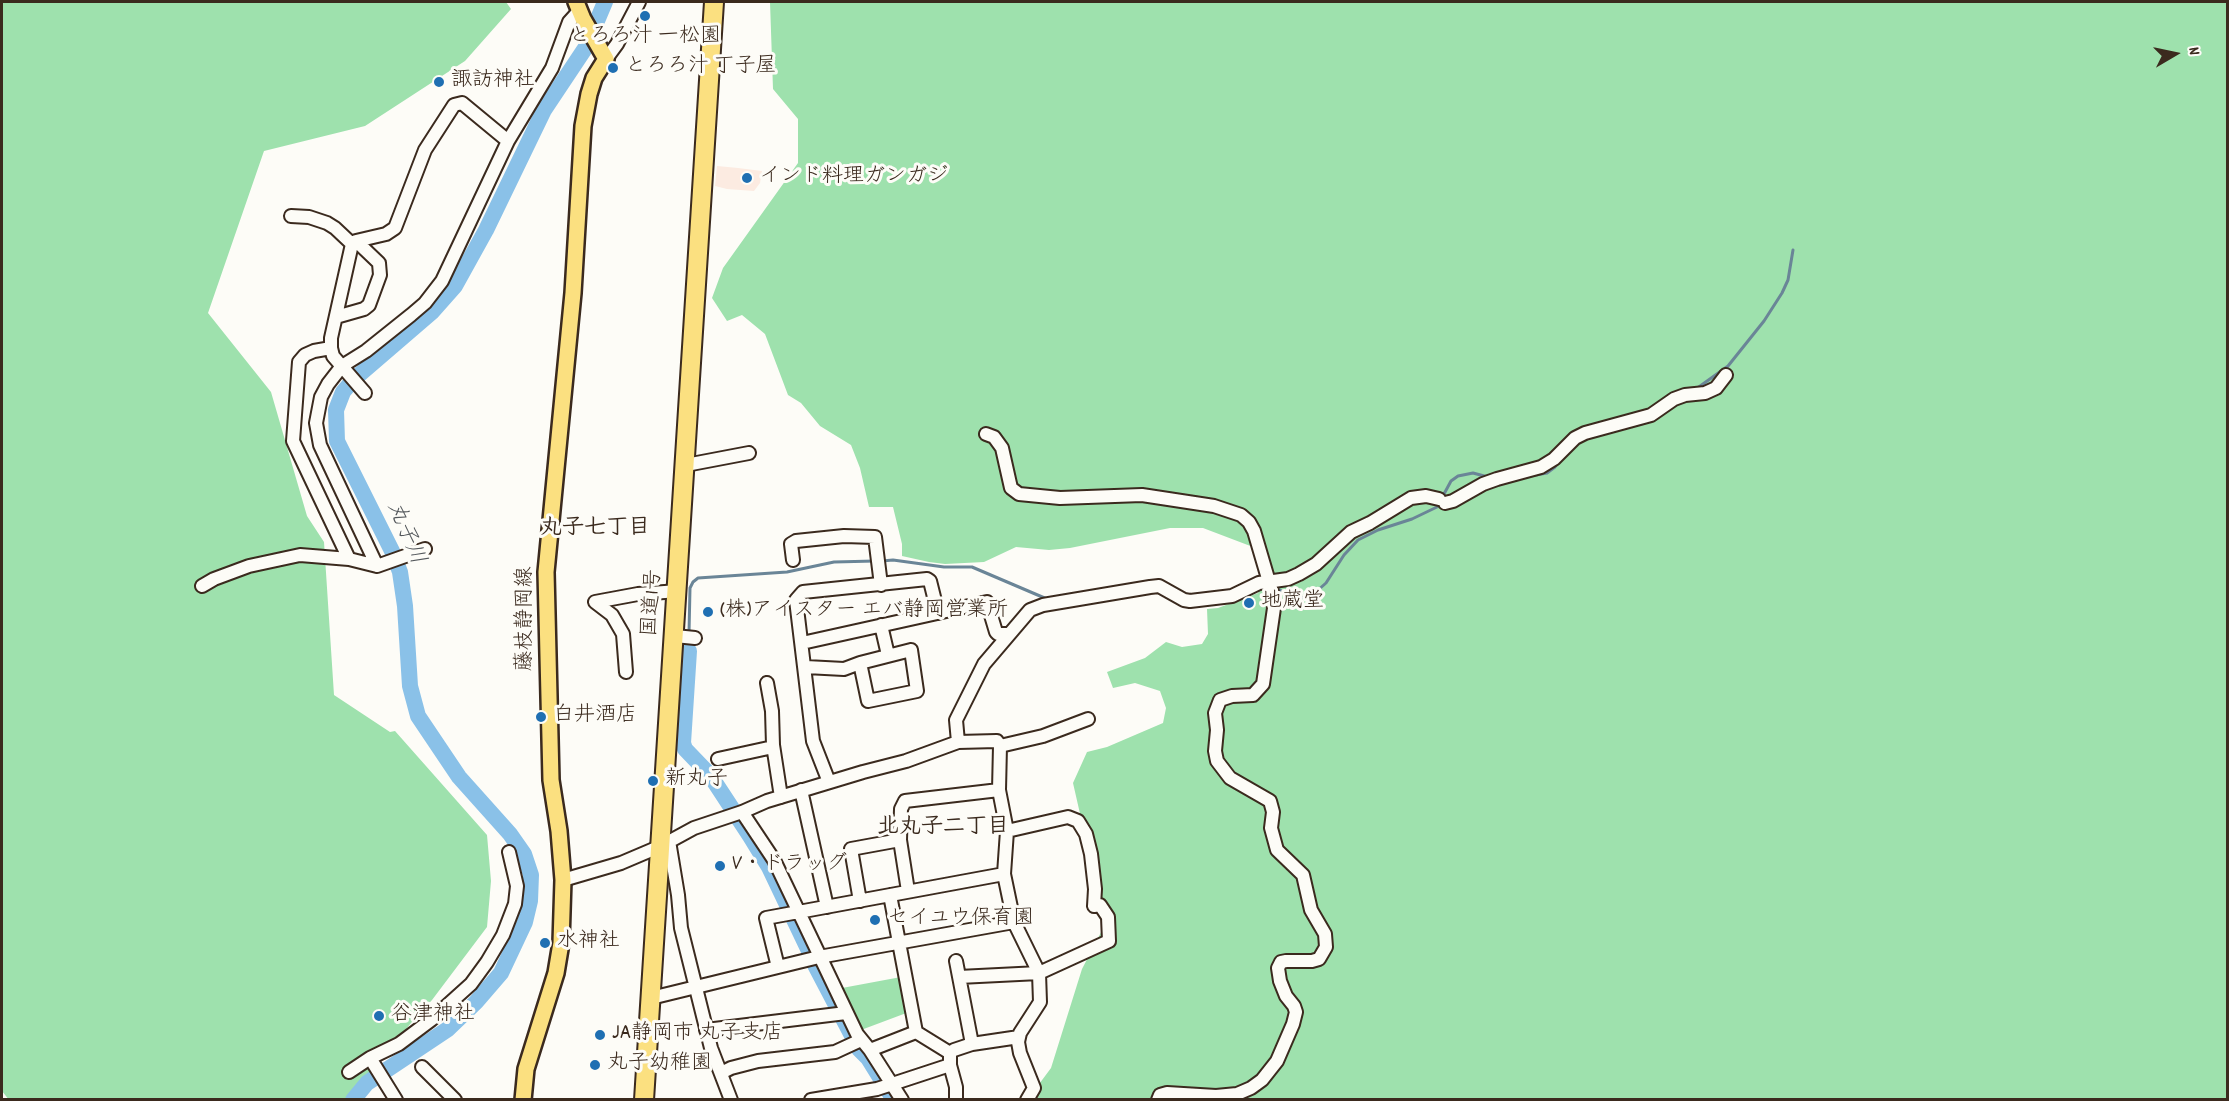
<!DOCTYPE html>
<meta charset="utf-8">
<style>
body{margin:0}
#map{position:relative;width:2229px;height:1101px;overflow:hidden;background:#fdfcf7;font-family:Dekko,sans-serif}
canvas{display:block}
.frame{position:absolute;inset:0;border:3px solid #3b2a1e;pointer-events:none}
.north{position:absolute;left:2145px;top:24px;width:60px;height:60px;-webkit-text-stroke:4px #fdfcf7;paint-order:stroke;rotate:81deg;font-size:16px;font-weight:700;line-height:24px;text-align:center;color:#3b2a1e}
.north::after{content:'';display:block;margin:auto;width:21px;height:27px;background:#3b2a1e;clip-path:polygon(50% 0,100% 100%,50% 72%,0 100%)}
</style>
<div id="map">
<canvas width="2229" height="1101"></canvas>
<div class="frame"></div>
<div class="north">N</div>
</div>
<script>
const ctx = document.querySelector('canvas').getContext('2d');
ctx.lineJoin = 'round';
function fill(path, color) { ctx.fillStyle = color; ctx.fill(path, 'evenodd'); }
const toPath = rows => new Path2D(rows.map(r => 'M' + r).join(''));
function stroke(path, color, width, dash) { ctx.strokeStyle = color; ctx.lineWidth = width; ctx.lineCap = dash ? 'butt' : 'round'; ctx.setLineDash(dash || []); ctx.stroke(path); }
function label(font, color, halo, rows, align = 'center') {
  ctx.font = font + ' Dekko,"Klee One",sans-serif'; ctx.lineWidth = 6; ctx.setLineDash([]); ctx.textBaseline = 'middle'; ctx.strokeStyle = halo; ctx.fillStyle = color; for (const [text, x, y, turn = 0] of rows) {
    ctx.save(); ctx.translate(x, y); ctx.rotate((+turn || 0) * Math.PI / 180); ctx.textAlign = isNaN(turn) ? turn : align; if (halo) ctx.strokeText(text, 0, 0); ctx.fillText(text, 0, 0); ctx.restore();
  }
}
fill(toPath([
 [717,166,738,168,762,171,760,183,754,191,727,189,715,186]
]), '#fcebe1');
fill(toPath([
 [2,2,506,2,511,9,465,61,365,126,264,151,208,313,271,392,307,516,324,542,334,695,390,732,395,731,487,835,491,881,487,927,432,1000,411,1023,349,1099,9,1100,2,1091],
 [770,2,2227,2,2227,1099,1028,1099,1051,1068,1082,969,1111,913,1099,897,1073,783,1087,752,1107,747,1163,723,1166,708,1160,691,1135,683,1113,688,1107,672,1145,658,1166,642,1182,647,1202,644,1208,634,1207,609,1218,608,1258,593,1262,583,1262,574,1253,547,1203,528,1170,528,1070,548,1049,550,1016,547,984,562,945,564,929,562,902,556,902,544,893,507,869,507,860,468,851,445,820,426,801,403,788,395,765,334,742,315,727,321,712,298,723,268,798,163,798,119,773,89],
 [901,977,909,1012,861,1030,842,988]
]), '#9ee1ad');
stroke(toPath([
 [1696,389,1728,366,1764,321,1782,293,1788,280,1793,250],
 [1530,476,1547,473,1555,467,1559,461],
 [882,561,893,560,944,567,972,567,1047,599],
 [1274,587,1291,596,1300,598,1308,596,1317,591,1326,583,1344,555,1358,540,1378,530,1412,519,1437,507,1451,481,1458,476,1473,473,1488,477],
 [689,633,690,588,693,582,698,578,787,572,834,562,875,561],
 [689,651,689,639]
]), '#6a8597', 3);
stroke(toPath([
 [689,651,683,743,685,749,710,775,750,836,769,867,810,953],
 [815,965,859,1049,868,1058,894,1100],
 [353,1100,367,1083,448,1029,476,1002,501,973,525,922,530,901,531,875,524,854,510,834,459,777,418,716,410,686,405,606,400,572,392,551,337,441,336,410,343,392,353,380,432,312,455,286,486,230,544,110,586,47,605,2]
]), '#8ac1e8', 16);
const minor = toPath([
 [606,59,617,44,639,2],
 [291,216,309,217,327,223,335,228,352,244],
 [336,317,364,309,369,305,380,275,379,263,356,241],
 [331,348,314,351,305,355,299,362,293,441,349,559],
 [365,393,333,356,331,348,331,338,352,244,356,241,386,234,395,228,425,150,454,105,462,103,508,141],
 [986,434,994,437,1002,448,1011,488,1019,494,1060,498,1142,495,1214,506,1241,515,1249,522,1254,531,1272,592,1274,608,1263,684,1253,695,1232,696,1220,700,1215,713,1217,730,1215,751,1217,761,1230,778,1270,801,1273,812,1271,828,1277,850,1303,875,1311,910,1325,934,1326,947,1319,959,1312,961,1286,961,1281,962,1278,968,1280,981,1286,996,1294,1006,1296,1012,1293,1024,1277,1061,1262,1080,1251,1088,1237,1094,1216,1096,1167,1093,1160,1095,1158,1100],
 [686,465,749,453],
 [1445,503,1453,501,1483,484,1497,479,1541,467,1554,459,1575,438,1585,433,1651,415,1674,399,1685,395,1705,393,1716,388,1726,375],
 [793,560,791,544,796,541,844,536,875,537,881,585],
 [377,566,320,445,316,423,321,397,328,384,342,366,366,351,411,315,425,303,442,281,508,141,552,68,569,22,579,11],
 [202,586,214,579,249,566,300,555,349,559,377,566,425,549],
 [881,625,888,655],
 [675,636,695,638],
 [802,643,987,602,996,632,998,634,1008,634],
 [911,650,917,691,868,701,860,663,911,650],
 [806,667,844,669,860,663],
 [626,672,623,634,612,615,595,602,638,594,678,591],
 [767,683,772,711,773,745,781,797],
 [958,742,956,720,984,664,1030,610,1043,605,1150,587,1159,586,1184,600,1190,601,1232,596,1259,583,1288,579,1299,574,1316,564,1351,532,1370,523,1411,498,1426,496,1439,499],
 [1000,746,1043,736,1088,719],
 [718,759,773,747],
 [829,782,813,741,796,600,803,592,927,579,930,581,938,613],
 [801,790,827,907],
 [742,812,774,860,857,1034,870,1050,902,1100],
 [669,841,678,895,681,928,711,1048,731,1100],
 [563,880,621,863,661,846,694,828,742,812,767,801,863,772,906,761,958,742,997,741,1000,746,999,790,1007,831,1004,874,1014,922,1039,973,1040,1002,1020,1033,1018,1042,1020,1053,1034,1088,1027,1100],
 [908,891,900,840,901,809,905,801,999,790],
 [890,895,916,1032,950,1053],
 [860,901,851,849,900,840],
 [956,961,972,1044],
 [778,967,766,918,1004,874],
 [959,977,1039,973,1109,941,1108,917,1100,905,1094,906,1095,889,1091,854,1086,834,1078,821,1068,817,1007,831],
 [651,998,819,957,1014,922],
 [706,1030,846,1013],
 [870,1050,916,1032],
 [370,1058,399,1044,431,1020,471,984,487,962,503,935,515,904,517,886,509,852],
 [422,1067,455,1100],
 [349,1072,370,1058,396,1100],
 [721,1073,731,1068,758,1061,835,1052,861,1040],
 [811,1100,877,1089,950,1065],
 [956,1100,956,1087,950,1065,950,1053,954,1050,972,1044,1019,1037]
]);
const major = toPath([
 [523,1100,526,1069,556,973,561,943,563,880,559,831,551,780,546,572,573,293,583,126,589,94,594,78,606,59,583,19,576,2]
]);
const highway = toPath([
 [644,1100,714,2]
]);
stroke(minor, '#3b2a1e', 16);
stroke(major, '#3b2a1e', 20);
stroke(highway, '#3b2a1e', 22);
stroke(minor, '#fdfcf7', 12);
stroke(major, '#fbe080', 15);
stroke(highway, '#fbe080', 18);
for (const [x, y, r, color] of [
 [645,16,6,"#1f6fb2"],
 [613,68,6,"#1f6fb2"],
 [439,82,6,"#1f6fb2"],
 [747,178,6,"#1f6fb2"],
 [1249,603,6,"#1f6fb2"],
 [708,612,6,"#1f6fb2"],
 [541,717,6,"#1f6fb2"],
 [653,781,6,"#1f6fb2"],
 [720,866,6,"#1f6fb2"],
 [875,920,6,"#1f6fb2"],
 [545,943,6,"#1f6fb2"],
 [379,1016,6,"#1f6fb2"],
 [600,1035,6,"#1f6fb2"],
 [595,1065,6,"#1f6fb2"]
]) { const dot = new Path2D(); dot.arc(x, y, r, 0, 2 * Math.PI); ctx.fillStyle = color; ctx.fill(dot); stroke(dot, '#fdfcf7', 2); }
label('21px', '#3b2a1e', '#fdfcf7', [
 ["とろろ汁 一松園",645,38,"center"],
 ["とろろ汁 丁子屋",625,68],
 ["諏訪神社",451,82],
 ["インド料理ガンガジ",759,178],
 ["地蔵堂",1261,603],
 ["(株)アイスター エバ静岡営業所",720,612],
 ["白井酒店",553,717],
 ["新丸子",665,781],
 ["V・ドラッグ",732,866],
 ["セイユウ保育園",887,920],
 ["水神社",557,943],
 ["谷津神社",391,1016],
 ["JA静岡市 丸子支店",612,1035],
 ["丸子幼稚園",607,1065]
], 'left');
label('21px', '#3b2a1e', '#fdfcf7', [
 ["国道1号",654,603,-86],
 ["藤枝静岡線",527,619,-90]
]);
label('bold 22px', '#3b2a1e', '#fdfcf7', [
 ["丸子七丁目",595,530],
 ["北丸子二丁目",943,829]
]);
label('italic 22px', '#53575b', '#fdfcf7', [
 ["丸子川",404,534,67]
]);
</script>
